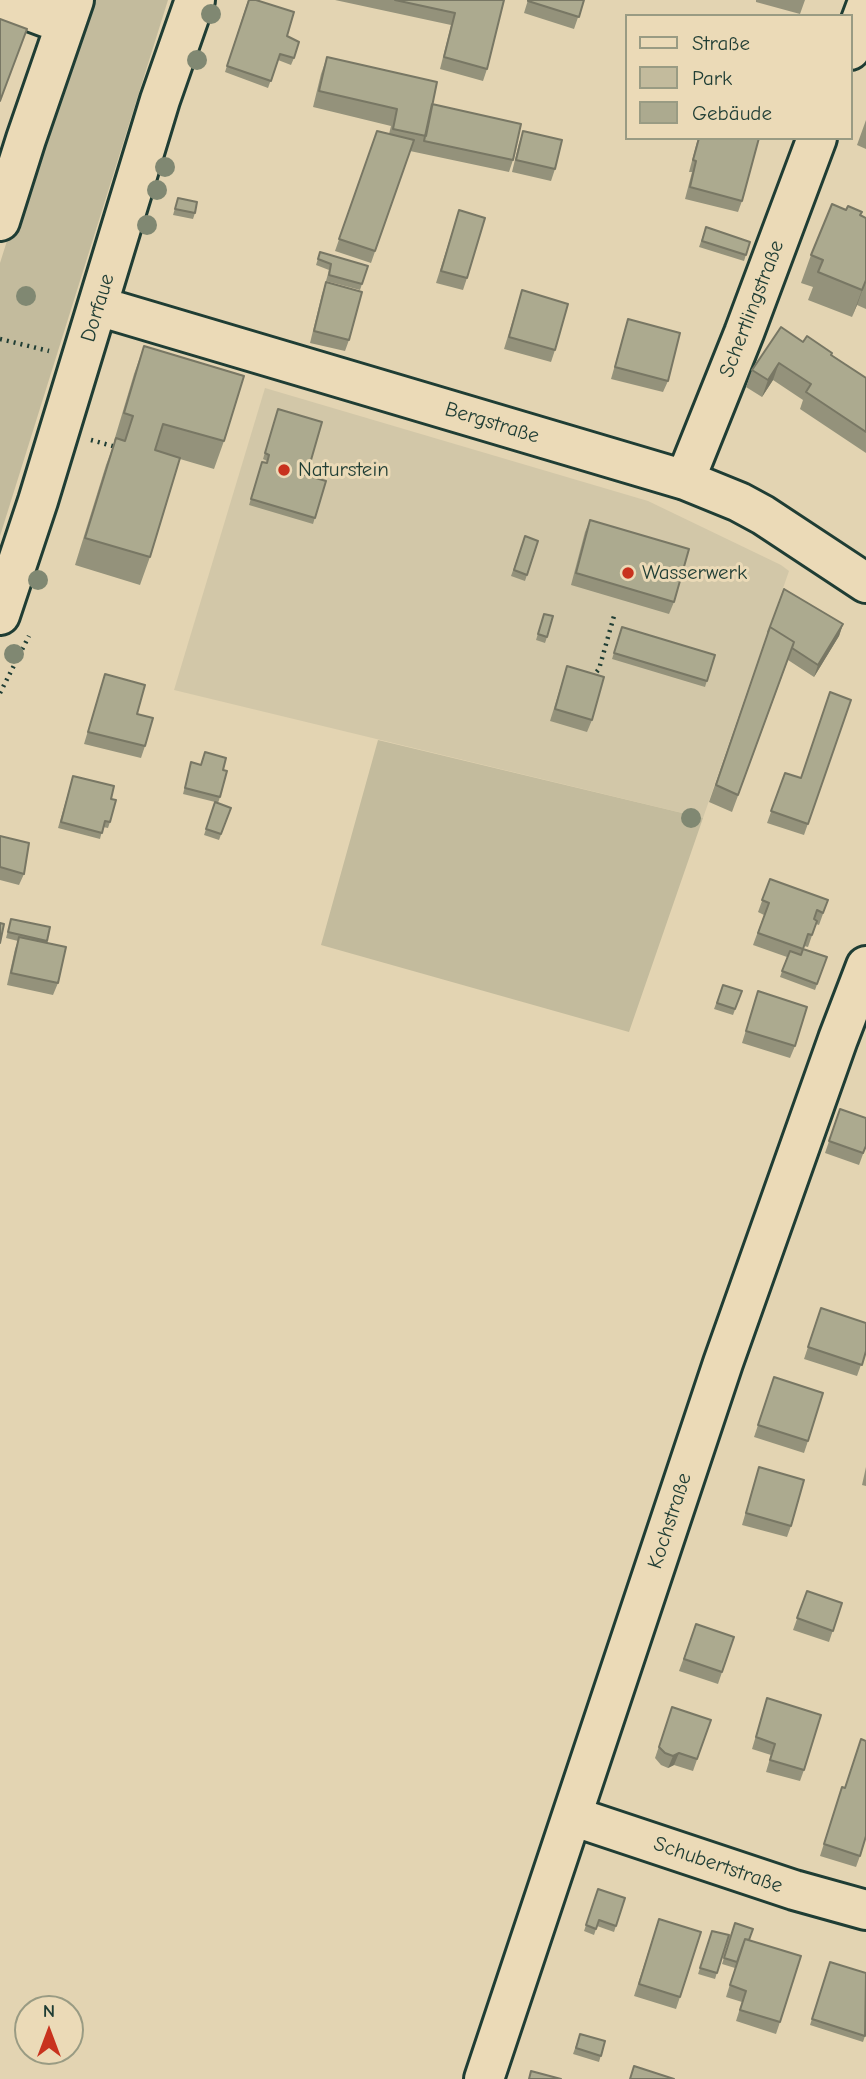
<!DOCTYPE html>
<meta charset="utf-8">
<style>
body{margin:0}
#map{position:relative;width:866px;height:2079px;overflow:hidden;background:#e3d4b2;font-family:"Comic Neue",sans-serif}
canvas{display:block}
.legend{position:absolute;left:625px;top:14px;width:228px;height:126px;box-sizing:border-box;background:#ebdab7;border:2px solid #999b83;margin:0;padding:9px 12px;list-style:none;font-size:21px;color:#1f3d34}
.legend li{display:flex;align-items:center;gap:14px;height:35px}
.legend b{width:35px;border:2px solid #999b83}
.north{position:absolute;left:14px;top:1995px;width:70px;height:70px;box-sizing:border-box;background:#ebdab7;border:2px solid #999b83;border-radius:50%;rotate:0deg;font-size:19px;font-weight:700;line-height:28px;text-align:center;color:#1f3d34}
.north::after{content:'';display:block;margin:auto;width:24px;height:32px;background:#c8321e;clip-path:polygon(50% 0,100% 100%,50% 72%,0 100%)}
</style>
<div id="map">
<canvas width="866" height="2079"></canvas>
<ul class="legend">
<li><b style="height:9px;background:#ebdab7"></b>Straße</li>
<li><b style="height:19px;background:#c3bb9d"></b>Park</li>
<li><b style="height:19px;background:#acaa8f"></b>Gebäude</li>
</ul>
<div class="north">N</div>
</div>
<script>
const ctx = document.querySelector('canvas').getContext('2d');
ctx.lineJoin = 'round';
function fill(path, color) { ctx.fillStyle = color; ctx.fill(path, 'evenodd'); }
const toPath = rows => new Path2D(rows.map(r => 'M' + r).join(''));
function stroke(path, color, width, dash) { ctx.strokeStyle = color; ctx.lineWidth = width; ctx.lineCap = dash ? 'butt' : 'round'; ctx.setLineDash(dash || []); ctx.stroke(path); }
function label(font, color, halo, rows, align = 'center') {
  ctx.font = font + ' "Comic Neue",sans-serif'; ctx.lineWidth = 6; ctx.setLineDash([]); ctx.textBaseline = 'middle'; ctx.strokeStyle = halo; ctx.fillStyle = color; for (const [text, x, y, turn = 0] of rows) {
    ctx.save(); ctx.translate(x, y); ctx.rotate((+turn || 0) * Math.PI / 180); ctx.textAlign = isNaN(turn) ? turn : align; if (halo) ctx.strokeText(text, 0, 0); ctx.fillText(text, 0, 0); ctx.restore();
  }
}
fill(toPath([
 [265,388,648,501,781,565,789,571,703,818,174,690]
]), '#d2c7a8');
fill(toPath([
 [87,0,168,0,0,536,0,263,73,31],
 [378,740,703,818,629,1032,321,945]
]), '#c3bb9d');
const minor = toPath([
 [0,0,64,24],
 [850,50,866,7],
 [0,221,26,139,74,0],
 [98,306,685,480,739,502,763,515,866,583],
 [685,480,744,333,817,138],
 [0,615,38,501,160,100,195,0],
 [572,1816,794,1890,866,1910],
 [484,2079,723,1363,838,1039,866,966]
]);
stroke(minor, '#1f3d34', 44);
stroke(toPath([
 [0,339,49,351],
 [91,440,116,447],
 [592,677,599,669,614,616],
 [0,693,29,636]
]), '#1f3d34', 4.5, [2, 5]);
stroke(minor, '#ebdab7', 38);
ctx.fillStyle = '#808872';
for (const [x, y] of [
 [211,14],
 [197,60],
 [165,167],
 [157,190],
 [147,225],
 [26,296],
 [38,580],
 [14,654],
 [691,818]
]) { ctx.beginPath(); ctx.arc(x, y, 10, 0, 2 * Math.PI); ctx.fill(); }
fill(toPath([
 [248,0,287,36,294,58,291,65,278,60,268,88,225,72],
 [335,0,504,0,487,69,483,81,440,69,451,25],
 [528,0,584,0,574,29,524,13],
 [756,0,805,0,800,14,756,2],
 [327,57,432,104,513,160,509,172,410,151,371,263,335,251,377,131,389,134,391,126,313,107,321,74],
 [866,120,866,149,857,145],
 [523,131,555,169,551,181,512,172,519,143],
 [698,138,759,138,742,201,738,212,685,199,692,172,689,172],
 [178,198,195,213,193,219,173,215],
 [459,210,467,278,463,290,436,283],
 [861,216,866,218,866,309,857,305,852,317,808,300,813,287,801,283,811,255],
 [706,227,750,242,744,261,699,247],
 [320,252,368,266,360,290,326,281,329,270,316,265],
 [326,282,349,340,345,351,310,343,322,294],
 [522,290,555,350,551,362,504,349],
 [628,319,668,381,663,392,611,379],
 [803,342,832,355,866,378,866,453,800,409,803,400,773,380,762,397,746,387,752,370],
 [144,346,224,441,214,469,180,459,150,557,140,585,75,565,106,465,115,441,114,441,134,374],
 [278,409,322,422,307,473,303,471,302,474,326,481,313,524,249,505,262,462,267,463,267,461,263,459],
 [590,520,674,602,669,614,571,585,585,532],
 [525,536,538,541,525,581,511,576],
 [544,614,547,637,545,643,536,640],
 [843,624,839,636,814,677,788,660,732,812,709,802,764,644],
 [622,627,715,655,705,687,612,659],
 [567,666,592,720,587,732,550,721],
 [105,674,137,714,145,746,141,758,84,744],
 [851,700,804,835,767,823,785,773,800,778],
 [205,752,223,770,220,797,218,803,231,808,219,840,204,835,215,802,183,794,191,762,201,765],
 [73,776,110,822,108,828,103,827,100,839,58,828],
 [0,836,24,874,19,885,0,880],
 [770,879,828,900,819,925,816,924,808,947,804,946,803,949,827,957,815,990,780,977,787,957,753,945,764,915,758,912],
 [11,919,47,941,46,943,58,983,53,995,7,985,15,949,18,941,6,938],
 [723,985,742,991,733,1015,714,1009],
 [758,991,795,1046,790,1058,742,1043],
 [840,1109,866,1146,859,1165,825,1153],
 [817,1320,866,1351,857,1376,804,1359],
 [770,1389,808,1441,804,1453,754,1437],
 [759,1467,791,1526,787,1537,742,1525],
 [866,1467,866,1486,862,1485],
 [807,1591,842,1603,829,1642,793,1630],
 [696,1624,734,1637,718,1684,679,1671],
 [767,1698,804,1770,800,1781,766,1772,771,1755,752,1749],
 [672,1707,711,1720,693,1771,674,1765,668,1768,661,1765,655,1758],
 [842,1787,860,1856,856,1867,820,1856],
 [598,1889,625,1898,614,1932,597,1926,594,1935,584,1931],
 [659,1919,680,1997,676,2009,634,1996],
 [735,1923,749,1940,780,2022,776,2034,736,2021,742,2002,726,1997,735,1968,722,1964],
 [712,1931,729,1935,715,1979,698,1974],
 [830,1962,865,2036,863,2042,810,2025],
 [580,2034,605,2041,599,2062,573,2054]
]), '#94927b');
fill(toPath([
 [866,280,857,305,852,317,862,290],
 [779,363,773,380,762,397,768,380],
 [843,624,839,636,814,677,818,665],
 [679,1753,674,1765,668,1768,673,1756]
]), '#787764');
const building = toPath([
 [249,0,256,0,294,12,287,36,299,42,294,58,280,54,271,81,227,66,249,0],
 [395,0,504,0,487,69,444,57,455,13,395,0],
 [528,0,584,0,579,17,528,1,528,0],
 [0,19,27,29,0,101,0,19],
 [327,57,437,82,426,136,393,129,397,109,319,91,327,57],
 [432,104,521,124,513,160,424,141,432,104],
 [377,131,414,140,375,251,339,239,377,131],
 [523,131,562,140,555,169,516,160,523,131],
 [699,138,759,138,742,201,690,187,696,161,693,160,699,138],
 [178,198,197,202,195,213,175,209,178,198],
 [832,204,846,210,848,206,862,212,860,215,866,218,866,280,862,290,818,272,823,260,811,255,832,204],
 [459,210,485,218,467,278,441,271,459,210],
 [706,227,750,242,746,255,702,241,706,227],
 [320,252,368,266,362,284,329,275,331,264,318,259,320,252],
 [326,282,362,292,349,340,314,331,326,282],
 [522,290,568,304,555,350,509,337,522,290],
 [628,319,680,333,668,381,615,367,628,319],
 [781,327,803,342,807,336,832,353,831,355,866,378,866,432,806,392,811,384,779,363,768,380,752,370,781,327],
 [144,346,244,376,224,441,163,424,155,450,180,458,150,557,85,538,116,438,125,441,133,416,124,413,144,346],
 [278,409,322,422,309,467,305,465,302,474,326,481,315,518,251,499,262,462,267,463,269,455,265,453,278,409],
 [590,520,689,549,674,602,576,573,590,520],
 [525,536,538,541,527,575,514,570,525,536],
 [784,589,843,624,818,665,792,648,794,642,770,627,768,632,784,589],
 [544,614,553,616,547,637,538,634,544,614],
 [622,627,715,655,707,681,614,653,622,627],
 [770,627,794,642,738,795,716,785,770,627],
 [567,666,604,677,592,720,555,709,567,666],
 [105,674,145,685,137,714,153,718,145,746,88,732,105,674],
 [830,692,851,700,808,824,771,811,785,773,801,778,830,692],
 [205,752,226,758,223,770,227,771,220,797,185,788,191,762,201,765,205,752],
 [73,776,114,786,111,799,116,800,110,822,105,821,102,833,61,822,73,776],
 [215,802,231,808,221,834,206,829,215,802],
 [0,836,29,843,24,874,0,867,0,836],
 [770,879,828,900,823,913,817,910,814,919,817,921,812,935,808,934,803,949,758,933,769,903,762,900,770,879],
 [11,919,50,927,47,941,8,932,11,919],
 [0,923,4,924,0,943,0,923],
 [19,937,66,947,58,983,11,973,19,937],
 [803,949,827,957,817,984,782,971,790,951,801,955,803,949],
 [723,985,742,991,735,1009,717,1003,723,985],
 [758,991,807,1007,795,1046,746,1031,758,991],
 [840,1109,866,1118,866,1146,863,1153,829,1141,840,1109],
 [821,1308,866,1323,866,1351,862,1365,808,1347,821,1308],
 [774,1377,823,1393,808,1441,758,1425,774,1377],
 [759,1467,804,1480,791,1526,746,1513,759,1467],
 [807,1591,842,1603,833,1631,797,1618,807,1591],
 [696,1624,734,1637,722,1672,684,1659,696,1624],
 [767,1698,821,1715,804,1770,770,1760,775,1744,756,1737,767,1698],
 [672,1707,711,1720,697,1759,679,1753,673,1756,665,1753,659,1747,672,1707],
 [861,1739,866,1741,866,1836,860,1856,824,1844,842,1787,845,1788,861,1739],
 [598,1889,625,1898,616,1926,599,1920,596,1929,586,1925,598,1889],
 [659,1919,701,1932,680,1997,639,1984,659,1919],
 [735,1923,753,1929,749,1940,745,1939,737,1962,724,1958,735,1923],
 [712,1931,729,1935,717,1973,700,1968,712,1931],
 [745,1939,801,1956,780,2022,740,2010,746,1991,730,1985,745,1939],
 [830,1962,866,1973,865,2036,812,2019,830,1962],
 [580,2034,605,2041,601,2056,576,2048,580,2034],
 [634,2066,674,2079,630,2079,634,2066],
 [531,2071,561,2079,529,2079,531,2071]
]);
fill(building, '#acaa8f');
stroke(building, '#787764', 2);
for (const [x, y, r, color] of [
 [284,470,7,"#c8321e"],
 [628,573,7,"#c8321e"]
]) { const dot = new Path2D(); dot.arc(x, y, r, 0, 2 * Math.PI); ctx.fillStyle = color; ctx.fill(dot); stroke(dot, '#ebdab7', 2.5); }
label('21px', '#1f3d34', '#ebdab7', [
 ["Dorfaue",98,308,-73],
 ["Schertlingstraße",752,309,-69],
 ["Bergstraße",492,423,17],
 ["Kochstraße",670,1521,-72],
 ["Schubertstraße",718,1865,19]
]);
label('21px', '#1f3d34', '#ebdab7', [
 ["Naturstein",298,470],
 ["Wasserwerk",642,573]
], 'left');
</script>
